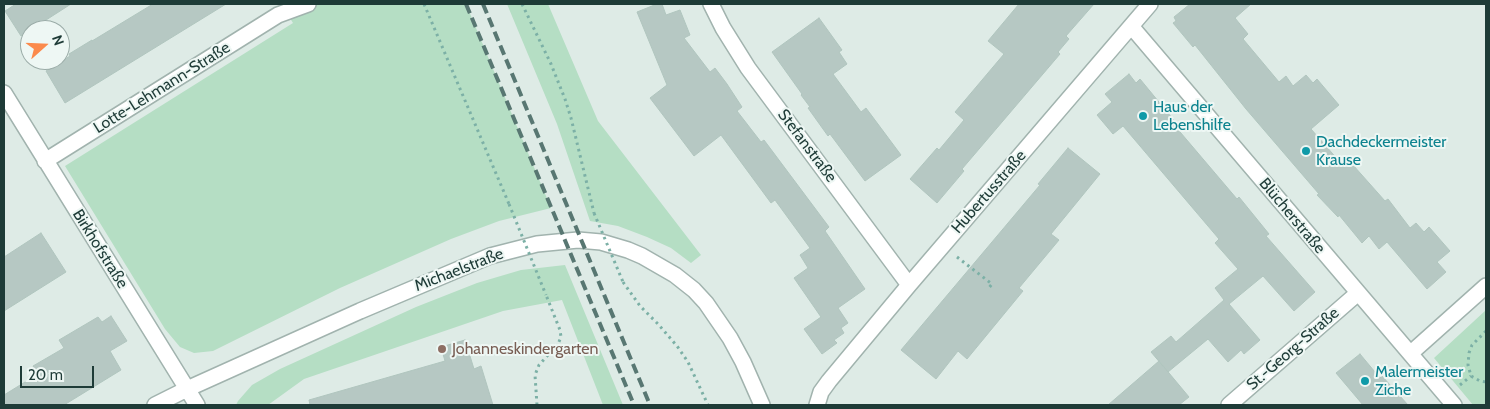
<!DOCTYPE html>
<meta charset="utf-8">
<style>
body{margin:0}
#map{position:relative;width:1490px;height:409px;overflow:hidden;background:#deebe6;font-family:Cabin,sans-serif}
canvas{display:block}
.frame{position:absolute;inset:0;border:5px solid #1e3b37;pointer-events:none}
.north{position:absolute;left:20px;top:20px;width:50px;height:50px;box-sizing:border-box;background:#eef7f4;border:1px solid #9baca8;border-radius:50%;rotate:70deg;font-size:14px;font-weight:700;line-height:20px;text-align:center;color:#1e3b37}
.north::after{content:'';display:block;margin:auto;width:18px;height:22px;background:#fb8a4c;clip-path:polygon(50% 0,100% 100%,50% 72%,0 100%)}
.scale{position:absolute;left:20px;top:366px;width:74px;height:22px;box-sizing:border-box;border:2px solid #1e3b37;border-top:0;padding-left:6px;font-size:15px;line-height:18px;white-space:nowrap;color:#1e3b37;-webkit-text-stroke:4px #eef7f4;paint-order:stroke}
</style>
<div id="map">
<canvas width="1490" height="409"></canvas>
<div class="frame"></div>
<div class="north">N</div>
<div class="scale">20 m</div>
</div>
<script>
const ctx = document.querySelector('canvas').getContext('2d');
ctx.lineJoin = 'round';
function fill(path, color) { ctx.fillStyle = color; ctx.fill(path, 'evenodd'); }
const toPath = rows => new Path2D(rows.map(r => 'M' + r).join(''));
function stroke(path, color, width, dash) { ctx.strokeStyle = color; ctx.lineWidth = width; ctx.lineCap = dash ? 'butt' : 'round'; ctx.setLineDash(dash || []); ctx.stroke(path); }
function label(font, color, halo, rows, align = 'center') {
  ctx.font = font + ' Cabin,sans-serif'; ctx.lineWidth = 4; ctx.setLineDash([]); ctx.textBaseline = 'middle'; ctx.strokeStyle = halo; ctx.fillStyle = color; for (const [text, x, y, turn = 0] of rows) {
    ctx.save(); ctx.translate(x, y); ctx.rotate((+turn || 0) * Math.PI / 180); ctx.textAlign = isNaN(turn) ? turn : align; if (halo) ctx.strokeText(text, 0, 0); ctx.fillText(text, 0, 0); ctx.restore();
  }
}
fill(toPath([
 [281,4,466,4,551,208,499,221,451,239,340,288,213,351,194,353,180,347,165,329,65,166,293,23],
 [507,4,548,4,598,121,701,255,691,263,671,248,647,237,618,226,590,221,557,124],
 [565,265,623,405,603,405,562,300,503,311,304,379,268,405,236,405,238,401,252,385,280,369,416,307,477,283,521,270],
 [1486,310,1486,405,1473,405,1434,358]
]), '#b5dec4');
const building = toPath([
 [16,4,71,4,21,36,5,11,16,4],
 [153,4,226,4,65,103,46,71,70,56,69,54,92,40,92,41,153,4],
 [657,4,662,4,666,15,680,10,690,35,684,38,710,72,715,68,727,84,742,107,737,111,761,142,764,140,829,227,825,231,865,289,838,308,848,323,841,328,844,333,834,340,837,343,822,354,804,329,821,317,794,278,808,268,800,255,810,248,775,200,771,203,721,135,694,156,650,98,667,85,637,12,657,4],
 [1019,4,1094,4,1066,36,1069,39,1058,52,1060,54,962,169,964,171,937,203,910,179,937,148,939,150,964,120,955,112,1004,54,988,41,1019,4],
 [1190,4,1251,4,1235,18,1248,34,1243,39,1279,82,1286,76,1293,86,1306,75,1313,83,1317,79,1339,105,1311,129,1339,161,1345,156,1385,201,1388,199,1410,228,1416,223,1424,232,1429,227,1450,251,1437,262,1446,272,1427,289,1387,242,1379,249,1369,236,1362,243,1339,215,1338,217,1317,195,1319,194,1246,109,1195,45,1193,47,1173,23,1176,21,1174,17,1190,4],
 [819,18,842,50,839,52,847,64,833,74,861,112,866,108,901,155,865,181,830,134,828,136,808,108,810,107,801,95,802,94,772,52,819,18],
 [1129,74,1136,83,1140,79,1177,124,1175,126,1237,199,1239,197,1269,234,1266,236,1315,292,1294,311,1263,276,1229,304,1260,340,1244,354,1241,350,1228,362,1208,339,1168,372,1151,352,1171,336,1176,342,1224,300,1215,288,1238,269,1215,243,1219,239,1123,126,1113,134,1097,115,1112,102,1105,94,1129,74],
 [1068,148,1100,174,1051,234,1059,240,1019,288,1023,291,967,359,958,351,936,379,901,350,1040,185,1038,184,1068,148],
 [41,233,66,272,4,311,4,257,41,233],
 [111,316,127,341,110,351,121,370,64,405,4,405,4,395,38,374,33,366,64,348,59,340,98,317,102,322,111,316],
 [465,340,474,369,481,366,493,405,310,405,309,400,445,361,441,347,465,340],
 [1360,354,1380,378,1382,376,1408,405,1363,405,1336,373,1360,354],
 [1159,361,1189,397,1179,405,1108,405,1159,361]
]);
fill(building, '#b6c8c3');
stroke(building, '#b0c5be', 1);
const minor = toPath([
 [711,4,723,28,748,68,909,285],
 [1131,26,1454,405],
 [4,93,197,405],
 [45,161,278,15,308,4],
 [1411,353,1486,286],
 [155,405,187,389,360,311,490,256,537,244,578,240,601,242,628,250,642,256,675,275,694,290,706,303,730,338,743,362,762,405],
 [817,405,821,392,829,381,909,285,1150,4],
 [1229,405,1358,293]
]);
stroke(minor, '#a1b3ae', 18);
stroke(toPath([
 [424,4,509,204],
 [522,4,551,64,565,99,571,118,594,213],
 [957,257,992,284,988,289],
 [623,282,640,306,658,324,677,346,688,362,708,405],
 [1486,331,1472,345,1469,353,1468,365,1471,376,1480,381,1486,382],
 [1460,385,1471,376],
 [537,405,535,375,539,365,558,344,561,337,560,330,546,295]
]), '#7cb0a6', 3, [2.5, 4]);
stroke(minor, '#fff', 15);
stroke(toPath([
 [466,4,634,405],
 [483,4,650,405]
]), '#587772', 4, [10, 5]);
stroke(toPath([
 [509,204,546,295],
 [594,213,623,282]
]), '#7cb0a6', 3, [2.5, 4]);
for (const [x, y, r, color] of [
 [1143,116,5,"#0f9aa8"],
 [1306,151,5,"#0f9aa8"],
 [442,349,5,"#8d6e63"],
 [1365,381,5,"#0f9aa8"]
]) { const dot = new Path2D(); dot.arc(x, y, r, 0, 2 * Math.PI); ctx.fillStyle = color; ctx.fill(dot); stroke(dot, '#eef7f4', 2); }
label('16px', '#1e3b37', '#eef7f4', [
 ["Lotte-Lehmann-Straße",162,88,-32],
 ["Stefanstraße",807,146,53],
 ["Hubertusstraße",989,192,-49],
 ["Blücherstraße",1292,216,50],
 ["Birkhofstraße",100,249,58],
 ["Michaelstraße",459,270,-21],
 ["St.-Georg-Straße",1293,349,-41]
]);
label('16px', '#0d838f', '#eef7f4', [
 ["Haus der",1153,107],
 ["Lebenshilfe",1153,125],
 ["Dachdeckermeister",1316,142],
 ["Krause",1316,160],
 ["Malermeister",1375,372],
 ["Ziche",1375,390]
], 'left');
label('16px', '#785e54', '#eef7f4', [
 ["Johanneskindergarten",452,349]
], 'left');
</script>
